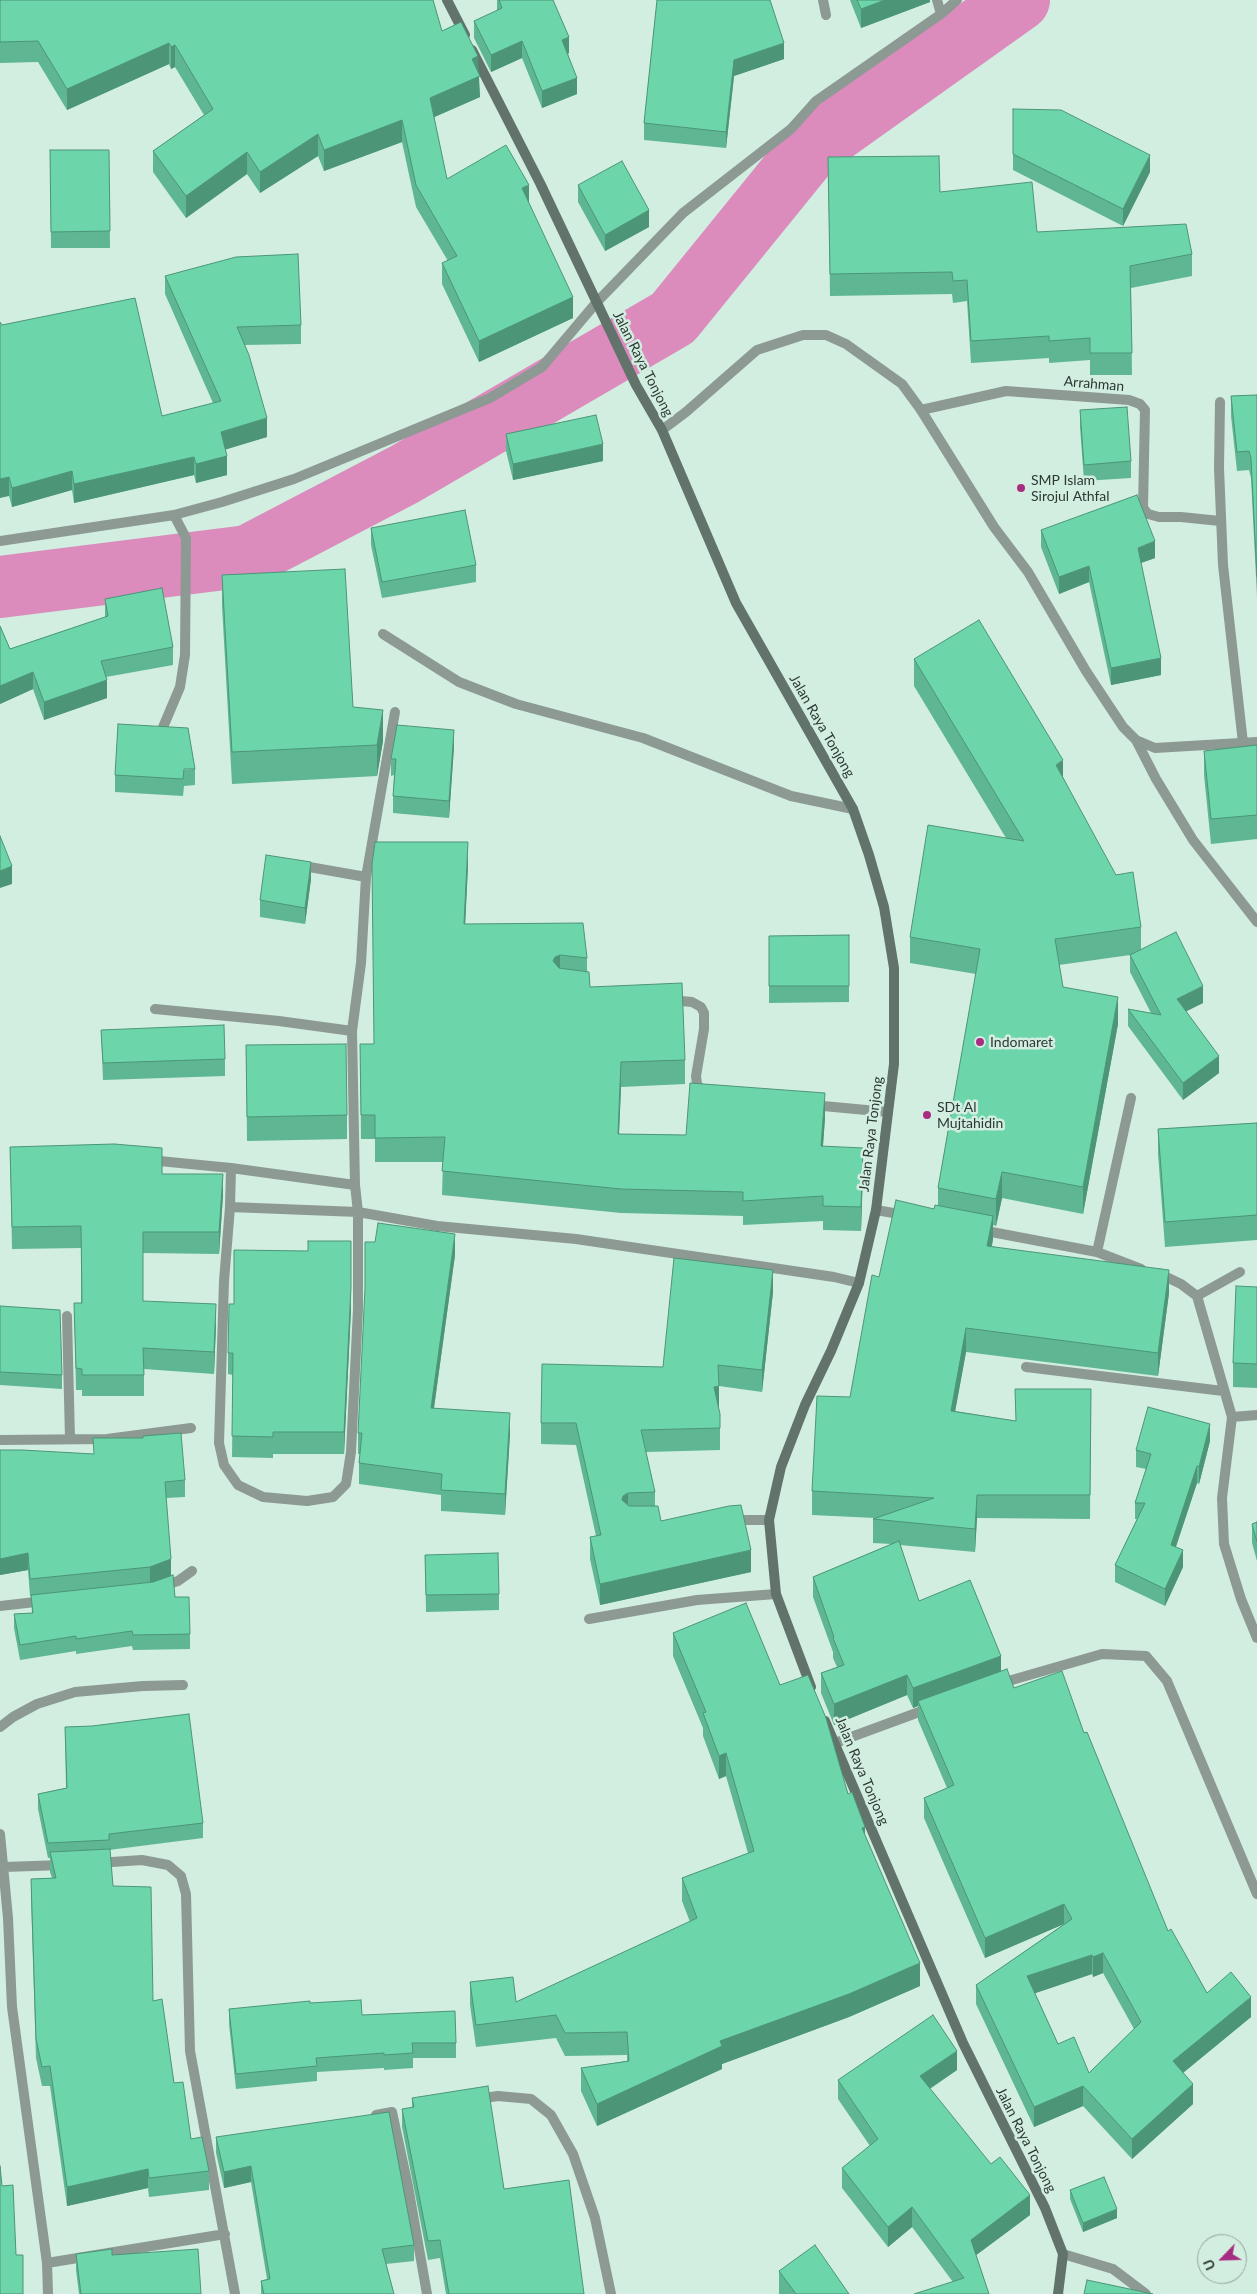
<!DOCTYPE html>
<style>
body{margin:0}
#map{position:relative;width:1257px;height:2294px;overflow:hidden;background:#d2eee1;font-family:Lato,sans-serif}
canvas{display:block}
.north{position:absolute;left:1197px;top:2234px;width:50px;height:50px;box-sizing:border-box;background:#d2eee1;border:1px solid #90a59b;border-radius:50%;rotate:246deg;font-size:14px;font-weight:700;line-height:20px;text-align:center;color:#2d3833}
.north::after{content:'';display:block;margin:auto;width:18px;height:22px;background:#a72d82;clip-path:polygon(50% 0,100% 100%,50% 72%,0 100%)}
</style>
<div id="map">
<canvas width="1257" height="2294"></canvas>
<div class="north">U</div>
</div>
<script>
const ctx = document.querySelector('canvas').getContext('2d');
ctx.lineJoin = 'round';
const toPath = rows => new Path2D(rows.map(r => 'M' + r).join(''));
function stroke(path, color, width, dash) { ctx.strokeStyle = color; ctx.lineWidth = width; ctx.lineCap = dash ? 'butt' : 'round'; ctx.setLineDash(dash || []); ctx.stroke(path); }
function fill(path, color) { ctx.fillStyle = color; ctx.fill(path, 'evenodd'); }
function label(font, color, halo, rows, align = 'center') {
  ctx.font = font + ' Lato,sans-serif'; ctx.lineWidth = 5; ctx.setLineDash([]); ctx.textBaseline = 'middle'; ctx.strokeStyle = halo; ctx.fillStyle = color; for (const [text, x, y, turn = 0] of rows) {
    ctx.save(); ctx.translate(x, y); ctx.rotate((+turn || 0) * Math.PI / 180); ctx.textAlign = isNaN(turn) ? turn : align; if (halo) ctx.strokeText(text, 0, 0); ctx.fillText(text, 0, 0); ctx.restore();
  }
}
stroke(toPath([
 [0,587,248,556,405,474,673,318,811,148,1019,0]
]), '#db8bbc', 62);
stroke(toPath([
 [921,410,1006,391,1129,400,1140,404,1145,410,1143,508,1148,514,1159,517,1181,517,1220,521]
]), '#8d9993', 10);
stroke(toPath([
 [823,0,826,15],
 [937,0,941,14],
 [1220,402,1219,468,1223,565,1243,743],
 [662,430,686,412,757,350,803,335,826,335,846,344,902,384,921,410,994,527,1028,572,1086,671,1123,727,1136,740,1155,748,1257,742],
 [0,541,174,515,222,502,294,479,490,398,542,367,596,303,683,213,791,129,816,101,941,14,957,0],
 [383,634,459,682,516,704,643,738,791,796,853,809],
 [161,732,180,687,185,655,186,538,174,515],
 [1136,740,1156,779,1193,840,1257,922],
 [298,865,366,877],
 [670,1000,692,1002,701,1007,704,1013,704,1029,696,1076,697,1084,703,1093],
 [155,1009,279,1021,352,1031],
 [812,1105,888,1112],
 [149,1160,231,1168,230,1207,224,1281,219,1443,224,1465,238,1485,263,1497,307,1501,333,1497,346,1484,351,1452,358,1309,358,1212,355,1185,352,1031,361,963,366,877,395,712],
 [231,1168,355,1185],
 [230,1207,358,1212,437,1226,576,1239,834,1277,859,1283],
 [876,1210,905,1215],
 [981,1230,1097,1252,1141,1269],
 [1097,1252,1131,1098],
 [1158,1273,1181,1284,1197,1296,1232,1417,1222,1498,1224,1544,1241,1599,1257,1638],
 [1197,1296,1240,1272],
 [67,1316,70,1439],
 [1026,1367,1223,1391],
 [1232,1417,1257,1415],
 [0,1440,107,1439,191,1428],
 [732,1520,769,1520],
 [162,1586,178,1581,192,1571],
 [0,1606,44,1601],
 [589,1619,697,1600,776,1594],
 [998,1684,1102,1654,1146,1656,1167,1681,1257,1894],
 [0,1727,13,1717,37,1704,75,1692,143,1686,183,1685],
 [835,1743,930,1708],
 [0,1834,8,1918,12,2007,47,2263,48,2294],
 [97,1863,142,1860,168,1865,181,1876,186,1894,190,2051,235,2294],
 [4,1867,63,1865],
 [477,2099,498,2096,531,2099,551,2115,573,2154,595,2218,611,2294],
 [376,2115,392,2112,408,2186,427,2294],
 [1063,2254,1113,2269,1146,2294],
 [47,2263,225,2234]
]), '#8d9993', 10);
stroke(toPath([
 [447,0,465,35],
 [472,50,540,183,636,385,662,430,736,603,853,809,869,855,884,907,894,968,894,1064,876,1210,859,1283,831,1351,805,1405,781,1467,769,1520,776,1594,811,1687],
 [825,1721,963,2043,1045,2208,1063,2254,1058,2294]
]), '#62736b', 10);
fill(toPath([
 [0,0,442,31,478,73,480,97,434,117,447,179,529,203,573,318,479,362,442,284,442,263,448,261,416,207,402,142,324,171,318,156,260,193,247,174,186,218,153,172,153,151,204,115,175,67,171,69,169,64,67,110,38,62,0,63],
 [497,0,553,0,569,53,568,54,577,94,542,108,522,58,491,72,474,38,474,21,497,11],
 [657,0,784,59,734,76,726,148,644,140,644,123],
 [850,0,930,0,930,2,861,28],
 [1013,109,1150,172,1123,226,1013,170],
 [50,150,109,150,110,248,51,248],
 [828,157,940,192,1037,232,1192,254,1192,276,1131,288,1132,375,1090,375,1090,360,1049,363,1049,358,971,363,967,301,953,303,952,294,830,296],
 [578,185,649,227,605,251,578,202],
 [165,276,301,325,301,344,245,345,267,437,225,449,227,475,196,483,194,475,74,503,72,490,12,507,9,496,2,325,162,416,213,403,165,294],
 [1257,391,1257,597,1251,478,1249,470,1237,471,1231,416,1231,396,1257,395],
 [1080,410,1131,461,1131,478,1084,481,1080,427],
 [506,434,603,461,513,480,506,451],
 [371,528,476,565,476,582,382,598,371,545],
 [1041,530,1155,558,1141,563,1161,675,1111,685,1089,582,1059,594,1041,547],
 [222,575,353,707,383,741,377,776,232,784,222,606],
 [105,599,173,647,173,665,106,677,107,698,44,720,33,689,0,704,0,626,10,649,105,617],
 [914,659,1063,777,1141,927,1141,949,1203,1003,1186,1011,1219,1073,1183,1100,1128,1026,1128,1009,1151,1013,1130,972,1130,955,1059,965,1063,987,1118,1024,1083,1214,1002,1198,996,1226,993,1225,993,1239,992,1246,1169,1293,1158,1376,966,1352,955,1411,1016,1421,1091,1389,1090,1519,977,1518,975,1552,900,1545,919,1601,1001,1671,1014,1688,1084,1733,1168,1931,1207,1993,1251,2017,1183,2073,1193,2104,1132,2159,1083,2106,1034,2127,976,2004,976,1985,1064,1924,985,1958,924,1818,924,1798,947,1788,918,1720,918,1706,913,1708,907,1695,834,1725,821,1693,821,1673,837,1667,833,1658,833,1652,813,1597,813,1577,891,1544,873,1543,873,1519,875,1518,812,1515,812,1491,850,1397,879,1277,938,1205,938,1188,976,974,910,963,910,937,1006,838,914,686],
 [1103,1973,1134,2029,1089,2073,1058,2044,1035,1993,1092,1974,1093,1977],
 [1257,745,1257,839,1211,844,1204,775,1204,751],
 [454,747,449,818,393,813,393,796,394,775,391,776,391,759],
 [195,769,195,785,184,786,183,796,115,792,115,775],
 [468,866,465,924,587,958,587,972,590,987,685,1060,685,1084,621,1087,619,1134,686,1135,825,1118,823,1146,863,1172,861,1231,823,1230,823,1221,743,1225,743,1216,621,1213,442,1195,443,1162,375,1162,375,1139,361,1139,360,1044,374,1044],
 [311,879,305,924,260,917,260,900],
 [849,935,849,1002,769,1003,769,936],
 [101,1030,225,1059,225,1076,103,1080],
 [246,1045,347,1115,347,1139,247,1141],
 [1257,1123,1257,1240,1165,1247,1158,1154,1158,1129],
 [10,1147,162,1174,223,1195,219,1254,143,1253,143,1301,216,1325,214,1374,144,1369,144,1396,82,1396,82,1390,76,1390,74,1303,81,1303,81,1248,12,1249],
 [455,1255,434,1408,510,1434,505,1515,441,1511,441,1495,359,1484,359,1463,360,1454,358,1454,358,1433],
 [1257,1287,1257,1388,1233,1387,1233,1363],
 [773,1292,762,1392,719,1386,718,1407,720,1428,720,1450,646,1452,655,1492,655,1506,661,1521,751,1572,600,1605,590,1559,590,1537,596,1536,576,1445,541,1444,541,1423,663,1367],
 [0,1306,62,1375,62,1389,0,1385],
 [351,1309,344,1454,273,1454,273,1458,232,1457,233,1375,228,1374,228,1353],
 [1210,1441,1199,1484,1197,1483,1176,1547,1183,1567,1165,1606,1115,1582,1115,1565,1137,1519,1135,1519,1135,1503,1146,1469,1136,1467,1136,1450],
 [0,1450,185,1480,185,1497,166,1498,171,1576,175,1597,190,1634,190,1649,133,1650,132,1646,76,1654,76,1651,20,1660,14,1628,14,1614,32,1613,31,1596,30,1596,28,1570,0,1575],
 [1257,1522,1257,1561,1252,1543,1252,1524],
 [425,1555,499,1594,499,1610,426,1612],
 [673,1633,780,1685,848,1794,865,1836,920,1986,849,2017,722,2064,722,2069,597,2126,581,2091,581,2068,627,2061,627,2055,565,2056,556,2038,476,2047,470,2005,470,1982,516,2002,690,1922,682,1901,682,1878,748,1853,726,1776,719,1779,703,1736,703,1728,673,1656],
 [65,1727,203,1823,203,1838,109,1850,113,1886,153,2001,174,2083,191,2139,209,2171,209,2190,149,2197,148,2188,67,2206,50,2086,42,2086,36,2058,31,1898,31,1879,52,1878,50,1872,50,1858,48,1858,38,1809,38,1794,66,1788],
 [310,2003,362,2015,456,2043,456,2058,413,2058,413,2068,384,2070,384,2068,317,2072,317,2081,236,2089,229,2024,229,2009],
 [957,2070,930,2089,1030,2215,976,2255,989,2294,953,2282,912,2227,888,2247,842,2188,842,2168,870,2146,838,2099,838,2080],
 [412,2098,504,2189,584,2294,446,2294,440,2258,428,2260,402,2127,402,2109,412,2108],
 [216,2137,414,2245,414,2261,386,2264,394,2294,261,2294,261,2281,267,2279,251,2182,224,2188,216,2153],
 [1070,2190,1117,2218,1083,2232,1070,2199],
 [76,2254,112,2255,201,2294,79,2294,76,2270],
 [779,2271,849,2294,779,2294]
]), '#5eb792');
fill(toPath([
 [885,0,930,0,930,2,861,28,861,9],
 [569,37,569,53,562,57,562,40],
 [522,41,522,58,491,72,491,55],
 [169,43,169,64,67,110,67,89],
 [784,43,784,59,734,76,726,148,726,132,734,60],
 [175,45,175,67,171,69,171,47],
 [478,56,480,97,430,119,430,98,472,59],
 [577,78,577,94,542,108,542,91],
 [402,120,402,142,324,171,324,150],
 [318,134,318,156,260,193,260,172],
 [247,152,247,174,186,218,186,196],
 [1150,155,1150,172,1123,226,1123,209],
 [529,185,529,206,522,188],
 [649,210,649,227,605,251,605,235],
 [573,297,573,318,479,362,479,341],
 [267,418,267,437,221,451,221,432],
 [603,444,603,461,513,480,513,464],
 [227,456,227,475,196,483,196,464],
 [194,457,194,475,74,503,74,484],
 [72,471,72,490,12,507,12,488],
 [9,477,9,496,0,498,0,479],
 [1155,541,1155,558,1138,564,1138,548],
 [1089,566,1089,582,1059,594,1059,577],
 [1161,658,1161,675,1111,685,1111,668],
 [33,672,33,689,0,704,0,686],
 [107,680,107,698,44,720,44,702],
 [383,710,383,741,377,776,377,745],
 [454,730,454,747,449,818,449,801],
 [1063,760,1063,787,1056,765],
 [468,842,468,866,464,949,464,924],
 [311,862,311,879,305,924,305,908],
 [12,866,12,884,0,888,0,871],
 [560,955,560,979,553,961,555,957],
 [1203,986,1203,1003,1177,1016,1177,999],
 [1118,997,1118,1024,1083,1214,1083,1187],
 [1219,1056,1219,1073,1183,1100,1183,1083],
 [621,1062,621,1087,618,1158,618,1134],
 [825,1093,825,1118,821,1171,821,1146],
 [863,1148,863,1172,861,1231,861,1207],
 [1002,1172,1002,1198,996,1226,996,1199],
 [223,1174,223,1195,219,1254,219,1232],
 [993,1216,993,1239,987,1269,987,1246],
 [455,1234,455,1255,431,1429,431,1408],
 [773,1270,773,1292,762,1392,762,1370],
 [1169,1270,1169,1293,1158,1376,1158,1353],
 [351,1287,351,1309,344,1454,344,1432],
 [216,1304,216,1325,214,1374,214,1352],
 [966,1328,966,1352,951,1434,951,1411],
 [719,1386,719,1407,714,1409,714,1387],
 [510,1413,510,1434,505,1515,505,1494],
 [1210,1424,1210,1441,1199,1484,1199,1467],
 [1197,1466,1197,1483,1171,1561,1171,1545],
 [628,1493,628,1514,622,1500,623,1496],
 [977,1495,977,1518,975,1552,975,1529],
 [751,1550,751,1572,600,1605,600,1584],
 [1183,1550,1183,1567,1165,1606,1165,1589],
 [28,1553,28,1570,0,1575,0,1559],
 [171,1559,171,1576,150,1583,150,1567],
 [1001,1656,1001,1676,918,1701,918,1706,913,1708,913,1688],
 [907,1675,907,1695,834,1725,834,1704],
 [726,1753,726,1776,719,1779,719,1756],
 [865,1827,865,1850,862,1828],
 [1064,1904,1064,1924,985,1958,985,1938],
 [1103,1953,1103,1973,1093,1977,1093,1957],
 [1092,1955,1092,1974,1027,1996,1027,1976],
 [920,1963,920,1986,849,2017,722,2064,722,2069,597,2126,597,2104,720,2041],
 [1251,1997,1251,2017,1173,2081,1173,2061],
 [957,2051,957,2070,920,2095,920,2076],
 [1193,2084,1193,2104,1132,2159,1132,2139],
 [1083,2086,1083,2106,1034,2127,1034,2107],
 [251,2166,251,2182,224,2188,224,2172],
 [148,2169,148,2188,67,2206,67,2187],
 [1030,2195,1030,2215,971,2259,971,2240],
 [912,2207,912,2227,888,2247,888,2227],
 [1117,2209,1117,2218,1083,2232,1083,2223]
]), '#4c9577');
const building = toPath([
 [0,0,433,0,442,31,461,22,478,56,472,59,480,76,430,98,447,179,506,145,529,185,522,188,573,297,479,341,442,263,457,256,416,185,402,120,324,150,318,134,260,172,247,152,186,196,153,151,213,109,175,45,171,47,169,43,67,89,38,41,0,42,0,0],
 [499,0,553,0,569,37,562,40,577,78,542,91,522,41,491,55,474,21,502,8,499,0],
 [657,0,770,0,784,43,734,60,726,132,644,123,657,0],
 [857,0,885,0,861,9,857,0],
 [1013,109,1061,110,1150,155,1123,209,1013,154,1013,109],
 [50,150,109,150,110,231,51,232,50,150],
 [939,156,940,192,1032,182,1037,232,1186,224,1192,254,1130,266,1132,353,1090,353,1090,338,1049,341,1049,336,971,341,967,280,953,281,952,272,830,274,828,157,939,156],
 [622,161,649,210,605,235,578,185,622,161],
 [298,254,301,325,237,327,249,355,267,418,221,432,227,456,196,464,194,457,74,484,72,471,12,488,9,477,0,479,0,322,2,325,135,298,162,416,221,401,165,276,236,257,298,254],
 [1257,395,1257,577,1251,458,1249,451,1237,452,1231,396,1257,395],
 [1127,407,1131,461,1084,465,1080,410,1127,407],
 [596,415,603,444,513,464,506,434,596,415],
 [1137,495,1155,541,1138,548,1161,658,1111,668,1089,566,1059,577,1041,530,1137,495],
 [465,510,476,565,382,582,371,528,465,510],
 [345,569,353,707,383,710,377,745,232,752,222,575,345,569],
 [162,588,173,647,101,661,107,680,44,702,33,672,0,686,0,626,10,649,108,616,105,599,162,588],
 [979,620,1063,760,1056,765,1116,875,1133,872,1141,927,1055,939,1063,987,1118,997,1083,1187,1002,1172,996,1199,938,1188,980,949,910,937,928,825,1024,841,914,659,979,620],
 [118,724,188,728,195,769,184,769,183,779,115,775,118,724],
 [397,725,454,730,449,801,393,796,396,759,391,759,397,725],
 [1257,745,1257,815,1211,819,1204,751,1257,745],
 [0,836,12,866,0,871,0,836],
 [375,842,468,842,464,924,583,923,587,958,560,955,555,957,553,961,559,968,589,972,590,987,682,983,685,1060,621,1062,618,1134,686,1135,690,1083,825,1093,821,1146,863,1148,861,1207,823,1206,823,1196,743,1201,743,1192,621,1189,442,1171,445,1137,375,1138,375,1115,361,1115,360,1044,374,1044,372,864,375,842],
 [266,855,311,862,305,908,260,900,266,855],
 [1176,932,1203,986,1177,999,1219,1056,1183,1083,1128,1009,1161,1015,1130,955,1176,932],
 [849,935,849,986,769,986,769,936,849,935],
 [224,1025,225,1059,103,1063,101,1030,224,1025],
 [346,1044,347,1115,247,1117,246,1045,346,1044],
 [1257,1123,1257,1215,1165,1222,1158,1129,1257,1123],
 [114,1144,162,1148,162,1174,223,1174,219,1232,143,1232,143,1301,216,1304,214,1352,143,1348,144,1375,82,1375,82,1369,76,1368,74,1303,82,1303,81,1226,12,1227,10,1147,114,1144],
 [896,1200,934,1209,935,1205,993,1216,987,1246,1169,1270,1158,1353,966,1328,951,1411,1016,1421,1015,1389,1091,1389,1090,1495,977,1495,975,1529,873,1519,934,1498,812,1491,817,1396,850,1397,872,1275,879,1277,896,1200],
 [378,1223,455,1234,431,1408,510,1413,505,1494,441,1490,442,1474,359,1463,362,1433,358,1433,365,1288,365,1242,375,1242,378,1223],
 [308,1241,351,1241,351,1287,344,1432,273,1432,273,1437,232,1436,233,1353,228,1353,229,1304,234,1304,234,1250,308,1251,308,1241],
 [674,1258,773,1270,762,1370,718,1365,719,1386,714,1387,720,1414,720,1428,641,1430,655,1492,628,1493,623,1496,622,1500,629,1506,658,1506,661,1521,729,1506,741,1505,751,1550,600,1584,590,1537,601,1535,576,1423,541,1423,542,1364,663,1367,674,1258],
 [1236,1286,1257,1287,1257,1364,1233,1363,1236,1286],
 [0,1306,60,1310,62,1375,0,1372,0,1306],
 [1148,1407,1210,1424,1199,1467,1197,1466,1171,1545,1183,1550,1165,1589,1115,1565,1145,1503,1135,1503,1151,1454,1136,1450,1148,1407],
 [181,1433,185,1480,165,1482,171,1559,150,1567,30,1579,28,1553,0,1559,0,1450,22,1450,94,1454,93,1438,143,1438,143,1436,181,1433],
 [1257,1522,1257,1542,1252,1524,1257,1522],
 [899,1541,919,1601,970,1580,1001,1656,913,1688,907,1675,834,1704,821,1673,844,1665,833,1638,834,1637,813,1577,899,1541],
 [498,1553,499,1594,426,1595,425,1555,498,1553],
 [173,1575,175,1597,189,1597,190,1634,133,1635,132,1631,76,1639,76,1636,20,1645,14,1614,33,1613,31,1595,153,1582,173,1575],
 [746,1603,780,1685,808,1675,826,1718,848,1794,852,1792,865,1827,862,1828,920,1963,849,1994,720,2041,722,2046,597,2104,581,2068,629,2061,627,2032,565,2033,556,2015,476,2025,470,1982,513,1977,516,2002,697,1918,682,1878,754,1851,726,1753,719,1756,703,1713,706,1712,673,1633,746,1603],
 [1007,1669,1014,1688,1062,1671,1084,1733,1087,1732,1168,1931,1171,1929,1207,1993,1231,1972,1251,1997,1173,2061,1193,2084,1132,2139,1083,2086,1034,2107,976,1985,1072,1919,1064,1904,985,1938,924,1798,954,1785,918,1701,1007,1669],
 [1103,1953,1141,2022,1089,2073,1074,2037,1058,2044,1027,1976,1092,1955,1093,1957,1103,1953],
 [189,1714,203,1823,109,1834,109,1840,48,1843,38,1794,67,1788,65,1727,92,1726,189,1714],
 [110,1849,113,1886,151,1887,153,2001,162,1999,174,2083,183,2082,191,2139,202,2137,209,2171,149,2178,148,2169,67,2187,50,2066,42,2067,36,2039,31,1879,56,1878,50,1852,110,1849],
 [361,2000,362,2015,455,2011,456,2043,412,2043,413,2053,384,2055,384,2053,316,2058,317,2066,236,2074,229,2009,310,2001,310,2003,361,2000],
 [933,2015,957,2051,920,2076,991,2164,1000,2157,1030,2195,971,2240,989,2294,914,2294,964,2278,912,2207,888,2227,842,2168,878,2139,838,2080,933,2015],
 [488,2086,504,2189,569,2180,584,2294,449,2294,440,2240,428,2241,402,2109,414,2107,412,2098,488,2086],
 [389,2112,414,2245,382,2249,394,2294,264,2294,261,2281,270,2279,251,2166,224,2172,216,2137,389,2112],
 [0,2166,2,2186,13,2185,16,2255,23,2255,23,2294,0,2294,0,2166],
 [1104,2177,1117,2209,1083,2223,1070,2190,1104,2177],
 [815,2245,849,2294,796,2294,779,2271,815,2245],
 [112,2249,112,2255,198,2249,201,2294,81,2294,76,2254,112,2249],
 [1087,2280,1153,2294,1084,2294,1087,2280]
]);
fill(building, '#6dd5aa');
stroke(building, '#4c9577', 1);
for (const [x, y, r, color] of [
 [1021,488,5,"#a72d82"],
 [980,1042,5,"#a72d82"],
 [927,1115,5,"#a72d82"]
]) { const dot = new Path2D(); dot.arc(x, y, r, 0, 2 * Math.PI); ctx.fillStyle = color; ctx.fill(dot); stroke(dot, '#d2eee1', 2); }
label('14px', '#2d3833', '#d2eee1', [
 ["Jalan Raya Tonjong",643,364,63],
 ["Arrahman",1094,384,5],
 ["Jalan Raya Tonjong",822,726,60],
 ["Jalan Raya Tonjong",871,1134,-83],
 ["Jalan Raya Tonjong",862,1771,67],
 ["Jalan Raya Tonjong",1026,2140,63]
]);
label('14px', '#2d3833', '#d2eee1', [
 ["SMP Islam",1031,480],
 ["Sirojul Athfal",1031,496],
 ["Indomaret",990,1042],
 ["SDt Al",937,1107],
 ["Mujtahidin",937,1123]
], 'left');
</script>
